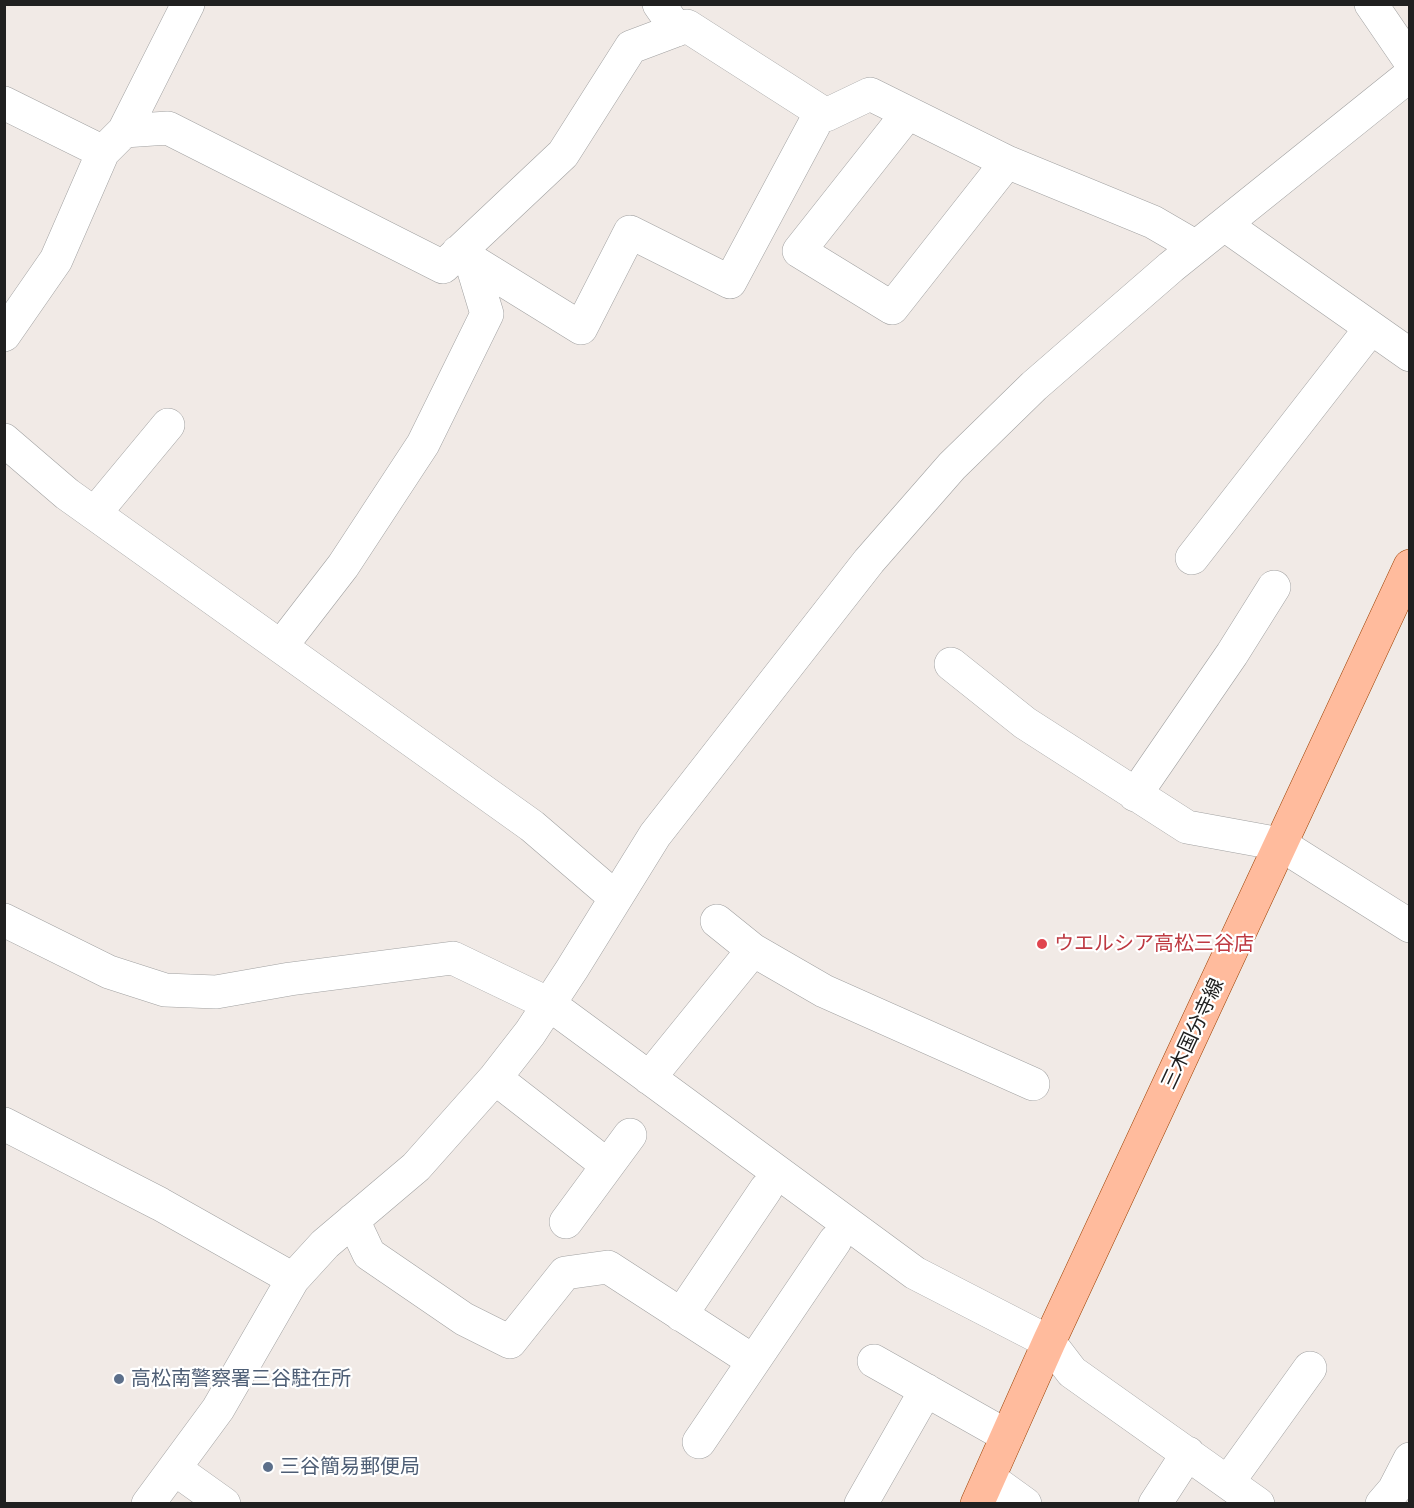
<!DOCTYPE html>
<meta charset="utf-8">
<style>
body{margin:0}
#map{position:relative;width:1414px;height:1508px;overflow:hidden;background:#f1eae6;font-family:Cabin,sans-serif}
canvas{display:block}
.frame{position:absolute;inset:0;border:6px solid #202020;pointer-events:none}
</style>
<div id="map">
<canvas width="1414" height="1508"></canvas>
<div class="frame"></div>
</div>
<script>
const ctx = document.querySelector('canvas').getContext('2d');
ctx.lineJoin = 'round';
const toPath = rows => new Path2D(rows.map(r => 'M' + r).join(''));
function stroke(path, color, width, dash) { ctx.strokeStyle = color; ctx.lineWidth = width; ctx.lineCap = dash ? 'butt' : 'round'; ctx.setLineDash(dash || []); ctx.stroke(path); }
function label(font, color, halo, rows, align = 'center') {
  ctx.font = font + ' Cabin,"Noto Sans JP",sans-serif'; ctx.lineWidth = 4.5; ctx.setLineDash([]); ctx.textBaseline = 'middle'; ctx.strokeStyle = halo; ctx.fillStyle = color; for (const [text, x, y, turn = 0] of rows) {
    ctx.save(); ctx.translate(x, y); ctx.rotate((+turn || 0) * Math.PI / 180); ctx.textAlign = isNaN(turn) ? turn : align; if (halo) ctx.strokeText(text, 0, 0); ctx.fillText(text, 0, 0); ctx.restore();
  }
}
const street = toPath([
 [659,4,677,30],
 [1371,4,1410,61],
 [4,103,103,152,124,131,168,128,443,267,563,154,631,47,687,26,826,115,870,94,1007,162,1153,222,1196,247],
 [908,113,799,251,892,308,1007,162],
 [124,131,188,4],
 [1225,225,1410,355],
 [458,252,581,328,630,232,730,282,821,112],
 [4,335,56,260,103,152],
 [4,440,67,494,532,826,616,898],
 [95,513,168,425],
 [1192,558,1371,328],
 [282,645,343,566,423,444,487,314,471,261],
 [951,664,1025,723,1187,827,1280,844,1410,926],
 [1135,795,1232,654,1274,587],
 [4,920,109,972,165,990,216,992,290,979,453,958,549,1004,915,1273,1049,1342,1072,1372,1258,1504],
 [717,921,753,950,824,991,1033,1084],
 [495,1078,607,1165],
 [649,1078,753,950],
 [4,1124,160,1204,293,1279],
 [353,1220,369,1254,464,1319,510,1342,565,1273,608,1267,753,1361],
 [566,1222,630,1135],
 [681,1315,766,1189],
 [874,1361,1007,1436],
 [699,1442,835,1241],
 [175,1469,224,1504],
 [989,1478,1025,1504],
 [1228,1482,1310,1368],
 [148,1504,218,1409,293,1279,325,1244,416,1167,495,1078,530,1033,572,969,655,835,869,561,952,466,1034,386,1171,267,1410,75],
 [861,1504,926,1390],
 [1155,1504,1188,1453],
 [1382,1504,1394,1490,1410,1459]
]);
const primary = toPath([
 [977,1504,1049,1342,1410,566]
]);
stroke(street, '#a1a1a1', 34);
stroke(primary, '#9c4000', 34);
stroke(street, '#fff', 33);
stroke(primary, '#ffbb9d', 33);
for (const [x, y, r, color] of [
 [1042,944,6,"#e0444e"],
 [119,1379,6,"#5c6f8a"],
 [268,1467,6,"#5c6f8a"]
]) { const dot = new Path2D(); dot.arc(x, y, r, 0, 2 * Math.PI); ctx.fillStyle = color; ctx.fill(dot); stroke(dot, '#fff', 2); }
label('20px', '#be3a42', '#fff', [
 ["ウエルシア高松三谷店",1054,944]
], 'left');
label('20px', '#202020', '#fff', [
 ["三木国分寺線",1193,1034,-65]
]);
label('20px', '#4e5e75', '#fff', [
 ["高松南警察署三谷駐在所",131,1379],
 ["三谷簡易郵便局",280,1467]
], 'left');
</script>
